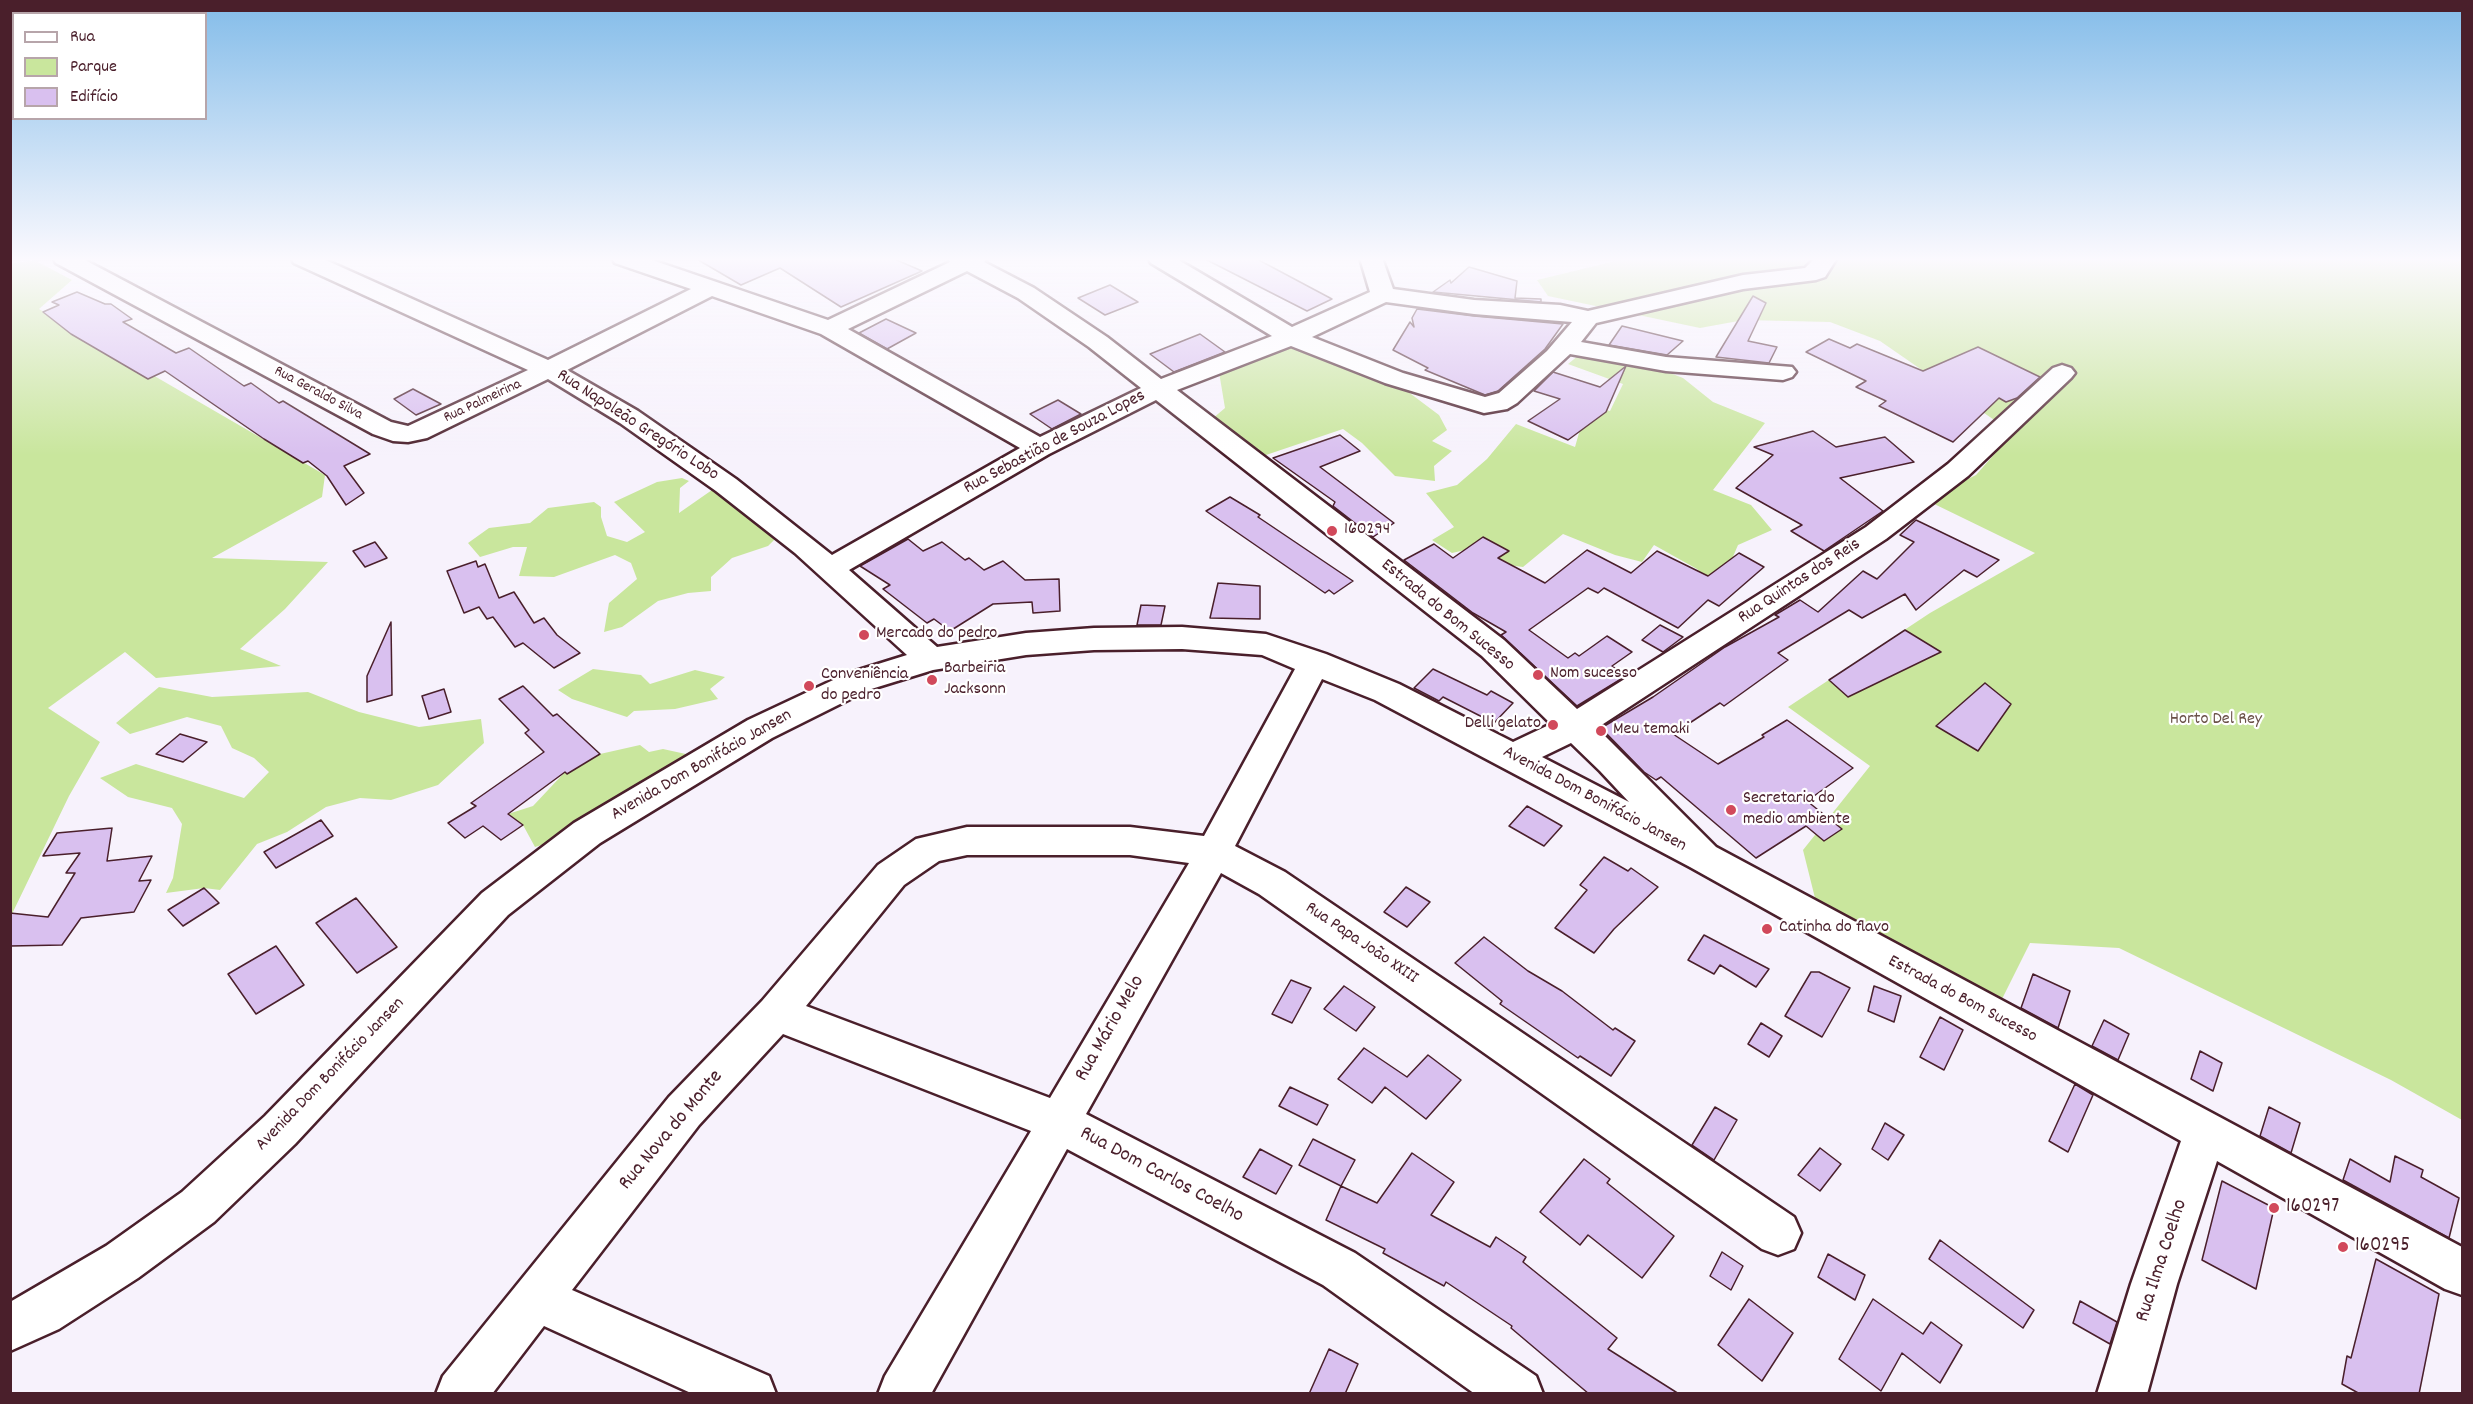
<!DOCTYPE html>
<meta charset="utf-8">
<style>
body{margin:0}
#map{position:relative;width:2473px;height:1404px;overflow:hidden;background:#f7f2fc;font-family:Dekko,sans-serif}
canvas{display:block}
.frame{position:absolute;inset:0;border:12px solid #4a1f2b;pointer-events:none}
.legend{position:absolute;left:12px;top:12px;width:195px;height:108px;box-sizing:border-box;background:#fff;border:2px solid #b7a5aa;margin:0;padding:8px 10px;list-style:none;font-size:18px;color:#4a1f2b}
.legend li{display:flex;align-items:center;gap:12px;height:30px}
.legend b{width:30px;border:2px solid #b7a5aa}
</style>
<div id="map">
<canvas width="2473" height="1404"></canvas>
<div class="frame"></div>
<ul class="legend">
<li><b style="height:8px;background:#fff"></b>Rua</li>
<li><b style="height:16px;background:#c9e69d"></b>Parque</li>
<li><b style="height:16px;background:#d9c0ef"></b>Edifício</li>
</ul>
</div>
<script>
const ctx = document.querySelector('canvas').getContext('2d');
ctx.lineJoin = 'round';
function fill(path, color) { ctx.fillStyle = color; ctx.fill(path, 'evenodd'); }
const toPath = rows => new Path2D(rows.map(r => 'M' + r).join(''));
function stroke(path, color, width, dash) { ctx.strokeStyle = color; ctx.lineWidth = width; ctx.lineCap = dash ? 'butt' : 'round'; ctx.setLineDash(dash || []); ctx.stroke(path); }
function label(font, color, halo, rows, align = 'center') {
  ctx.font = font + ' Dekko,sans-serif'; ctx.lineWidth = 4.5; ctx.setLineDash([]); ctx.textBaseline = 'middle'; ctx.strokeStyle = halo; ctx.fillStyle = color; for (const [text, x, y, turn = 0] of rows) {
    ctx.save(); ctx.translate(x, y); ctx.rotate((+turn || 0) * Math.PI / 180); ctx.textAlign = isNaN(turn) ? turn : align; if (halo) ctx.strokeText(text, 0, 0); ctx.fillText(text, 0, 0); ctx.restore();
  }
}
fill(toPath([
 [1628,258,2462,258,2462,1120,2391,1080,2119,948,2030,943,1999,1005,1818,910,1803,850,1870,766,1788,707,1930,613,2035,553,1926,500,1976,475,2013,433,1880,341,1830,322,1744,320,1700,328,1548,296,1537,280],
 [34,260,72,280,39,309,325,475,322,497,212,558,328,562,285,609,240,649,281,666,156,678,125,652,48,708,100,742,69,796,11,916,10,264],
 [1293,345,1403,388,1439,415,1447,430,1432,441,1452,451,1434,466,1435,481,1395,476,1362,443,1343,429,1263,456,1212,419,1225,408,1219,372],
 [1590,346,1631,358,1683,378,1713,402,1765,423,1713,490,1751,505,1772,530,1738,545,1732,559,1705,578,1697,569,1654,545,1642,562,1615,555,1563,534,1523,567,1501,564,1474,548,1452,553,1432,540,1454,527,1426,493,1457,485,1487,459,1516,424,1575,447,1587,405,1610,411,1623,384,1568,364],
 [682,478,689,481,680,488,679,513,712,490,747,501,750,519,765,530,779,535,768,546,732,558,711,577,711,591,688,593,658,601,622,627,604,632,609,603,637,579,631,563,615,555,554,577,519,576,527,547,513,547,480,557,468,543,489,528,530,523,548,508,594,502,601,507,601,517,607,536,627,542,645,532,614,502,657,482],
 [593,669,641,675,650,684,695,670,725,677,710,689,718,699,675,709,634,711,627,717,572,699,558,690],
 [159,687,212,697,308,692,359,712,419,727,481,719,484,743,438,785,391,800,360,798,326,807,287,832,257,844,220,890,204,888,166,893,173,878,182,824,172,808,128,797,100,778,136,764,244,798,269,772,254,758,232,748,221,726,187,717,130,734,116,723],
 [640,745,649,752,663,749,704,758,575,835,535,847,523,825,508,814,533,806,564,773,600,754]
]), '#c9e69d');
const building = toPath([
 [695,258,892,258,922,271,841,307,780,268,741,285,695,258],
 [1203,258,1255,258,1332,299,1307,311,1203,258],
 [1469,267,1517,281,1515,298,1541,299,1541,302,1433,292,1450,280,1451,283,1469,267],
 [1110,285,1138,302,1105,315,1078,298,1110,285],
 [77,292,105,304,111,304,132,319,123,322,176,353,189,348,244,386,251,383,279,403,283,401,370,454,344,466,364,493,346,505,327,476,308,461,303,463,264,439,165,371,148,379,71,334,43,312,59,305,52,302,77,292],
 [1753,296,1766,303,1748,341,1777,347,1769,363,1716,357,1753,296],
 [1417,309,1474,316,1563,324,1545,349,1498,391,1485,395,1425,370,1428,368,1393,350,1410,322,1414,327,1412,318,1417,309],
 [886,319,916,333,887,349,859,333,886,319],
 [1622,326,1683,341,1667,355,1609,345,1622,326],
 [1200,334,1225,352,1174,372,1150,354,1200,334],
 [1829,339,1850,348,1857,344,1923,371,1978,347,2040,377,2017,398,2006,402,1999,398,1953,442,1879,406,1886,401,1856,387,1866,381,1806,352,1829,339],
 [1626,366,1606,412,1568,440,1528,421,1560,399,1534,391,1553,372,1600,387,1626,366],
 [413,389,441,404,416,415,394,399,413,389],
 [1058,400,1081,414,1052,429,1030,414,1058,400],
 [1813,431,1836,447,1885,437,1914,462,1840,478,1883,511,1824,551,1791,531,1802,525,1736,488,1773,455,1754,447,1813,431],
 [1340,435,1360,451,1320,467,1394,523,1373,537,1333,506,1335,502,1273,458,1340,435],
 [1230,497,1260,515,1258,517,1353,581,1334,594,1329,590,1325,593,1206,511,1230,497],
 [1916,520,1999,560,1977,577,1964,570,1916,610,1905,594,1862,618,1849,610,1778,653,1788,660,1724,706,1720,703,1673,734,1718,764,1764,737,1762,735,1787,720,1853,768,1807,801,1842,829,1824,841,1806,826,1756,858,1661,777,1656,780,1644,772,1601,728,1653,697,1725,647,1779,617,1775,615,1800,600,1818,612,1863,571,1877,579,1914,542,1900,535,1916,520],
 [1483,537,1509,551,1498,558,1545,583,1587,550,1631,573,1657,551,1708,576,1739,553,1764,567,1719,606,1708,600,1678,628,1604,588,1598,593,1588,588,1529,630,1568,658,1575,653,1579,656,1607,636,1632,652,1612,666,1626,676,1577,706,1501,635,1506,632,1473,613,1404,560,1434,544,1453,558,1483,537],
 [908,539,923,551,942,542,965,560,969,558,984,570,1003,561,1025,580,1059,579,1060,611,1033,613,1032,602,993,604,950,631,934,619,927,623,883,589,890,585,860,566,908,539],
 [375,542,387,558,365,567,353,551,375,542],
 [476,561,478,567,485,564,499,598,514,592,534,623,544,618,557,635,580,653,554,668,523,643,515,647,493,617,487,619,479,607,464,613,447,571,476,561],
 [1218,583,1260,586,1260,619,1210,618,1218,583],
 [1141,605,1165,606,1161,625,1137,625,1141,605],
 [391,622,392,695,367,702,367,676,391,622],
 [1660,625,1683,637,1663,652,1642,640,1660,625],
 [1905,630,1941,652,1848,697,1829,680,1905,630],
 [1433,669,1487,695,1491,691,1513,703,1494,723,1443,697,1439,701,1414,688,1433,669],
 [1985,683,2011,704,1978,751,1936,726,1985,683],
 [523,686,553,716,557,714,600,754,567,774,565,772,508,814,523,825,501,840,483,826,465,838,448,823,476,806,471,803,544,752,525,733,529,730,499,699,523,686],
 [444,689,451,712,429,719,422,696,444,689],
 [180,734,207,742,183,762,156,754,180,734],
 [1527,806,1562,826,1544,846,1509,826,1527,806],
 [321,820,333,836,276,868,264,852,321,820],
 [112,828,107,861,152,856,139,881,151,880,134,912,81,918,62,945,10,946,10,913,48,917,75,873,66,873,80,853,43,856,57,833,112,828],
 [1604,857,1628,871,1631,868,1658,887,1614,929,1594,953,1555,928,1587,890,1580,885,1604,857],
 [1406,887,1430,902,1407,927,1384,912,1406,887],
 [204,888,219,903,183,926,168,910,204,888],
 [356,898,397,947,357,973,316,923,356,898],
 [1704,935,1769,969,1756,987,1720,965,1714,974,1688,960,1704,935],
 [1484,937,1528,971,1562,991,1613,1030,1615,1028,1635,1041,1611,1076,1580,1056,1578,1058,1500,1004,1502,1001,1455,963,1484,937],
 [276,946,304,985,256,1014,228,974,276,946],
 [1811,972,1819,972,1850,988,1822,1037,1785,1016,1811,972],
 [2033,974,2070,991,2058,1028,2021,1008,2033,974],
 [1291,980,1311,988,1292,1023,1272,1014,1291,980],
 [1344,986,1375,1007,1356,1031,1324,1009,1344,986],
 [1874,986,1901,996,1894,1022,1868,1011,1874,986],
 [1940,1017,1963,1030,1944,1070,1920,1057,1940,1017],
 [2104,1020,2129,1034,2118,1060,2092,1046,2104,1020],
 [1761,1023,1782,1036,1769,1057,1748,1044,1761,1023],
 [1364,1048,1407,1077,1428,1055,1461,1080,1426,1119,1385,1087,1372,1103,1338,1079,1364,1048],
 [2200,1051,2222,1063,2213,1091,2191,1079,2200,1051],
 [2075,1084,2093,1095,2068,1152,2049,1141,2075,1084],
 [1290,1087,1328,1105,1317,1125,1279,1106,1290,1087],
 [1715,1107,1737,1120,1714,1160,1692,1145,1715,1107],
 [2269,1107,2300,1123,2291,1153,2260,1136,2269,1107],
 [1885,1123,1904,1135,1888,1160,1872,1149,1885,1123],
 [1313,1139,1355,1160,1341,1186,1299,1165,1313,1139],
 [1820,1148,1841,1164,1820,1191,1798,1175,1820,1148],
 [1260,1149,1292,1166,1276,1194,1243,1177,1260,1149],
 [1412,1153,1454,1182,1431,1215,1490,1247,1496,1237,1526,1257,1523,1262,1617,1338,1608,1349,1679,1394,1589,1394,1511,1328,1512,1326,1446,1282,1444,1286,1383,1253,1385,1249,1326,1220,1341,1186,1377,1203,1412,1153],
 [2395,1156,2423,1170,2421,1177,2459,1198,2449,1238,2343,1180,2350,1159,2390,1182,2395,1156],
 [1584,1159,1610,1179,1607,1183,1674,1236,1642,1278,1588,1235,1580,1245,1540,1212,1584,1159],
 [2222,1181,2274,1208,2256,1289,2202,1260,2222,1181],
 [1940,1240,2034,1310,2023,1328,1929,1259,1940,1240],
 [1722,1252,1743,1266,1731,1290,1710,1276,1722,1252],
 [1828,1254,1865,1275,1855,1300,1818,1277,1828,1254],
 [2376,1259,2439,1294,2419,1394,2360,1394,2342,1384,2347,1356,2351,1358,2376,1259],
 [1749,1299,1793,1333,1762,1381,1718,1345,1749,1299],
 [1873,1299,1923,1334,1931,1322,1962,1345,1940,1383,1902,1353,1881,1391,1839,1359,1873,1299],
 [2080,1301,2117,1322,2110,1344,2073,1323,2080,1301],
 [1329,1349,1358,1364,1345,1394,1309,1394,1329,1349]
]);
fill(building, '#d9c0ef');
stroke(building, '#4a1f2b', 1.5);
const minor = toPath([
 [53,258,81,258,391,422,408,426,528,370,294,263,291,258,321,258,548,360,691,289,615,263,612,258,646,258,828,320,950,262,948,258,987,258,984,262,1034,288,1107,337,1161,379,1272,336,1151,263,1148,258,1175,258,1292,327,1370,292,1360,258,1382,258,1393,289,1474,300,1560,305,1588,311,1743,275,1805,268,1815,258,1837,258,1825,277,1816,280,1743,289,1596,323,1581,342,1666,357,1792,367,1796,372,1792,377,1783,380,1666,371,1570,354,1517,403,1507,409,1484,413,1385,383,1291,346,1177,390,1504,640,1577,709,1866,527,1948,464,2053,368,2062,365,2071,368,2075,373,2071,378,1968,476,1886,539,1597,728,1716,847,2462,1247,2462,1295,2445,1289,2217,1161,2177,1284,2147,1394,2097,1394,2131,1284,2181,1141,1690,867,1375,700,1322,679,1235,846,1285,872,1794,1217,1801,1233,1794,1249,1778,1255,1762,1249,1259,894,1221,873,1086,1114,1355,1253,1536,1376,1543,1394,1475,1394,1323,1285,1067,1149,931,1394,878,1394,885,1376,1031,1131,783,1034,699,1125,572,1290,769,1376,776,1394,693,1394,544,1326,492,1394,436,1394,443,1376,669,1097,762,1001,878,865,916,839,967,827,1130,827,1204,836,1295,669,1262,655,1182,649,1094,650,1026,655,933,670,868,690,772,738,600,843,508,915,295,1144,214,1222,138,1278,59,1329,10,1351,10,1302,106,1246,182,1192,265,1116,482,893,574,823,748,720,846,674,907,655,795,553,716,491,620,423,548,379,427,438,408,442,393,441,373,434,56,263,53,258],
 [967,271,1018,298,1089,347,1141,388,1040,437,848,329,967,271],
 [712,296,821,334,1020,448,832,555,736,479,638,411,567,370,712,296],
 [1386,302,1474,314,1572,322,1547,351,1499,393,1485,397,1403,373,1312,337,1386,302],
 [1156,400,1482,656,1551,724,1513,742,1399,684,1326,654,1266,634,1182,627,1094,628,1026,633,937,647,849,570,1049,454,1156,400],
 [1571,743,1600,771,1629,802,1542,757,1571,743],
 [967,855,1130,855,1189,863,1050,1098,806,1006,904,885,939,861,967,855]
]);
stroke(minor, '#4a1f2b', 5);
fill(minor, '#fff');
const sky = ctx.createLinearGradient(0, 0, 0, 455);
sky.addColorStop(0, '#83bce9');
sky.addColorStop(0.57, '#fbf9fe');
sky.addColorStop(1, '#fbf9fe00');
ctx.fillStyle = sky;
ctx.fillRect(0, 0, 2473, 455);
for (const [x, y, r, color] of [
 [1332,531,6,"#d1495b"],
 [864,635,6,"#d1495b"],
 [1538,675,6,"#d1495b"],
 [932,680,6,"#d1495b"],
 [809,686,6,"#d1495b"],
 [1553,725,6,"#d1495b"],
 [1601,731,6,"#d1495b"],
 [1731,810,6,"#d1495b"],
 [1767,929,6,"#d1495b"],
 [2274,1208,6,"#d1495b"],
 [2343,1247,6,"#d1495b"]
]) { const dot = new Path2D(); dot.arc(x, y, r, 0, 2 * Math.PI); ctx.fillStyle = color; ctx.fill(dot); stroke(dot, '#fff', 2); }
label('15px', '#4a1f2b', '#fff', [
 ["Rua Geraldo Silva",318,394,28],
 ["Rua Palmeirina",483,402,-25]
]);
label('18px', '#4a1f2b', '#fff', [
 ["Rua Napoleão Gregório Lobo",637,426,33],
 ["Rua Sebastião de Souza Lopes",1055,443,-28],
 ["Rua Quintas dos Reis",1800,582,-33],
 ["Estrada do Bom Sucesso",1447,616,39],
 ["Avenida Dom Bonifácio Jansen",702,766,-30],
 ["Avenida Dom Bonifácio Jansen",1594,800,28],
 ["Rua Papa João XXIII",1361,944,34],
 ["Estrada do Bom Sucesso",1962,1000,28],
 ["Avenida Dom Bonifácio Jansen",331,1075,-46]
]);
label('18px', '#4a1f2b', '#fff', [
 ["160294",1344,531],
 ["Mercado do pedro",876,635],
 ["Barbeiria",944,670],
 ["Jacksonn",944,691],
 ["Nom sucesso",1550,675],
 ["Conveniência",821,676],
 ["do pedro",821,697],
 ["Delli gelato",1541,725,"right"],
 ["Meu temaki",1613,731],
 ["Secretaria do",1743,800],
 ["medio ambiente",1743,821],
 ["Catinha do flavo",1779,929]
], 'left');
label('18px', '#6a5148', '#fff', [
 ["Horto Del Rey",2216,721]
]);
label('21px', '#4a1f2b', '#fff', [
 ["Rua Mário Melo",1111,1029,-60],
 ["Rua Nova do Monte",672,1131,-50],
 ["Rua Dom Carlos Coelho",1161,1176,28],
 ["Rua Ilma Coelho",2163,1261,-72]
]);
label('21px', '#4a1f2b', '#fff', [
 ["160297",2286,1208],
 ["160295",2355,1247]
], 'left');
</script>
